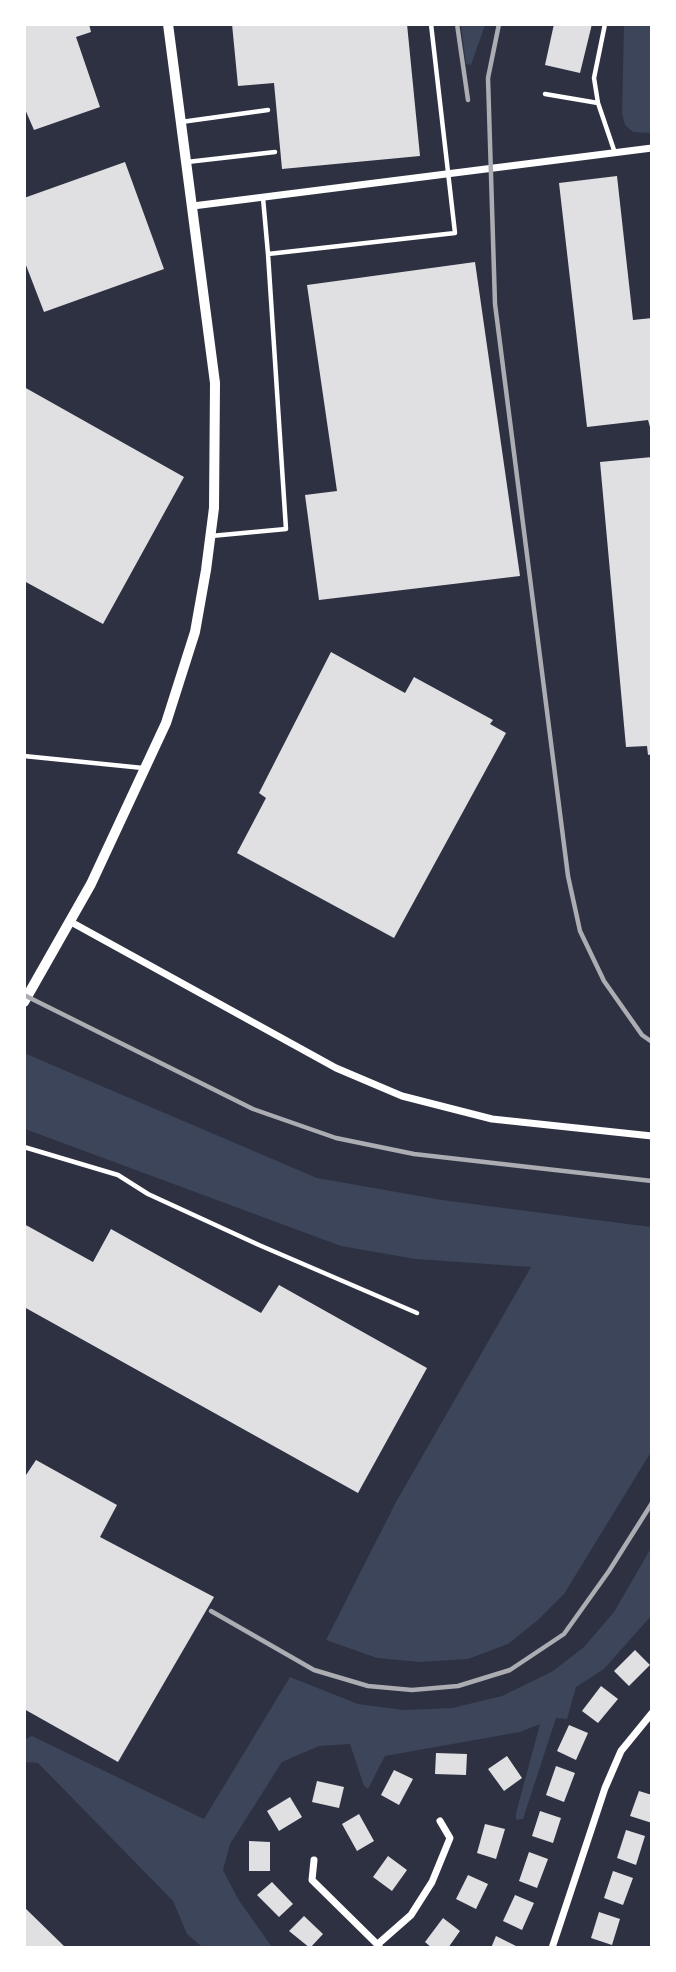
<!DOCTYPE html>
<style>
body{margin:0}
#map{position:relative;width:676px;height:1972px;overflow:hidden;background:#2d3142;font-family:Raleway,sans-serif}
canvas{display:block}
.frame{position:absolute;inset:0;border:26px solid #fff;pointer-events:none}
</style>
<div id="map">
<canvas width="676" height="1972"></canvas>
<div class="frame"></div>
</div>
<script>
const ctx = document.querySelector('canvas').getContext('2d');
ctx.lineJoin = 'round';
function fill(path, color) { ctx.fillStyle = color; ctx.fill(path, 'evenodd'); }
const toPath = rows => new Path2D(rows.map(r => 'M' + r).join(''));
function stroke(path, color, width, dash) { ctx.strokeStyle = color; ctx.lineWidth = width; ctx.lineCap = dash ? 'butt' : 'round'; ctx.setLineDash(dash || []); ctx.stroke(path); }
fill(toPath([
 [461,25,485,25,471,65,466,64],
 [624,25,651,25,651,133,633,132,625,125,622,114],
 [24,1053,317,1178,442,1200,651,1227,651,1452,564,1594,538,1620,508,1644,468,1659,420,1662,377,1658,326,1640,396,1502,531,1267,415,1259,341,1246,25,1129],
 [651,1548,651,1616,604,1669,576,1687,567,1719,556,1718,523,1819,516,1820,516,1813,540,1724,520,1732,385,1756,368,1789,364,1786,350,1744,319,1746,282,1762,230,1844,223,1870,238,1899,272,1947,202,1947,187,1934,173,1901,38,1763,25,1762,25,1739,32,1736,204,1819,290,1677,358,1704,404,1710,452,1708,502,1696,553,1671,584,1647,614,1612]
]), '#3c4559');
fill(toPath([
 [24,24,89,24,91,32,76,37,100,107,34,130,24,107],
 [232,24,407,24,420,156,282,169,274,83,238,86],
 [554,24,592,24,580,73,545,65],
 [125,162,164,269,44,312,24,260,24,198],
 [617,176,633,320,652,318,652,434,648,420,587,427,559,183],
 [475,262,520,576,319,600,305,495,337,491,307,285],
 [24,387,184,477,103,624,24,581],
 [652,457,652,754,648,755,647,746,626,747,600,462],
 [331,652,405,693,414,677,493,720,490,724,506,733,394,938,237,853,266,798,259,793],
 [24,1224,93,1262,111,1229,261,1313,279,1285,427,1368,358,1493,24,1307],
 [36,1460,117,1505,100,1537,214,1597,118,1762,24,1709,24,1478],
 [635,1650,650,1665,629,1686,614,1671],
 [601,1686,618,1699,598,1723,582,1711],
 [569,1725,588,1733,576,1760,557,1751],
 [436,1753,467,1754,466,1775,435,1774],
 [507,1756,522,1778,504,1791,488,1769],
 [556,1766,575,1773,564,1802,546,1795],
 [394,1770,413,1779,399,1805,381,1795],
 [317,1781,344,1787,339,1808,312,1802],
 [639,1791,652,1795,652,1823,630,1816],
 [290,1797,302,1817,279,1831,267,1811],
 [540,1811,561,1818,553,1843,532,1836],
 [359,1814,374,1841,357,1851,342,1824],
 [485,1824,505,1829,496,1859,477,1853],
 [626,1830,645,1836,636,1865,617,1858],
 [249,1841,270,1842,270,1871,249,1871],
 [529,1852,548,1859,537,1888,519,1881],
 [388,1856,407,1870,392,1891,373,1877],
 [613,1871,633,1878,623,1905,604,1898],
 [468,1875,488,1884,476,1909,456,1899],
 [272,1882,293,1904,279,1917,257,1895],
 [515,1895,534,1903,522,1930,503,1921],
 [24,1907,66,1948,24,1948],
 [599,1912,620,1919,612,1945,591,1938],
 [304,1916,323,1934,310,1948,289,1931],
 [443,1918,460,1931,448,1948,432,1948,425,1942],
 [496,1936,516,1946,515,1948,491,1948]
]), '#e0e0e3');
stroke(toPath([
 [545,94,598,103,615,153],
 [598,103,594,78,605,24],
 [181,122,268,110],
 [187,162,275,152],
 [263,198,268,254,455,233,431,24],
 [211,536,286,529,268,254],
 [24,756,143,768],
 [24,1147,118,1175,148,1194,259,1245,417,1313]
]), '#fff', 4.5);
stroke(toPath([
 [193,206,652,148],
 [71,922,336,1068,402,1096,492,1119,652,1136],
 [314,1860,312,1880,379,1946],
 [378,1944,411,1915,432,1882,450,1838,440,1821],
 [552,1948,605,1788,621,1751,652,1713]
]), '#fff', 7);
stroke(toPath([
 [24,1002,91,884,166,723,195,632,206,570,214,508,215,383,168,24]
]), '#fff', 10);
stroke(toPath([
 [457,24,468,100],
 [499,24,488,78,495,304,568,876,580,931,604,981,642,1035,652,1042],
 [24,995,253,1109,336,1138,414,1154,652,1181],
 [211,1611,314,1670,368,1686,412,1690,458,1686,510,1670,564,1634,609,1571,652,1503]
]), '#abadb3', 4.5);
</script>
